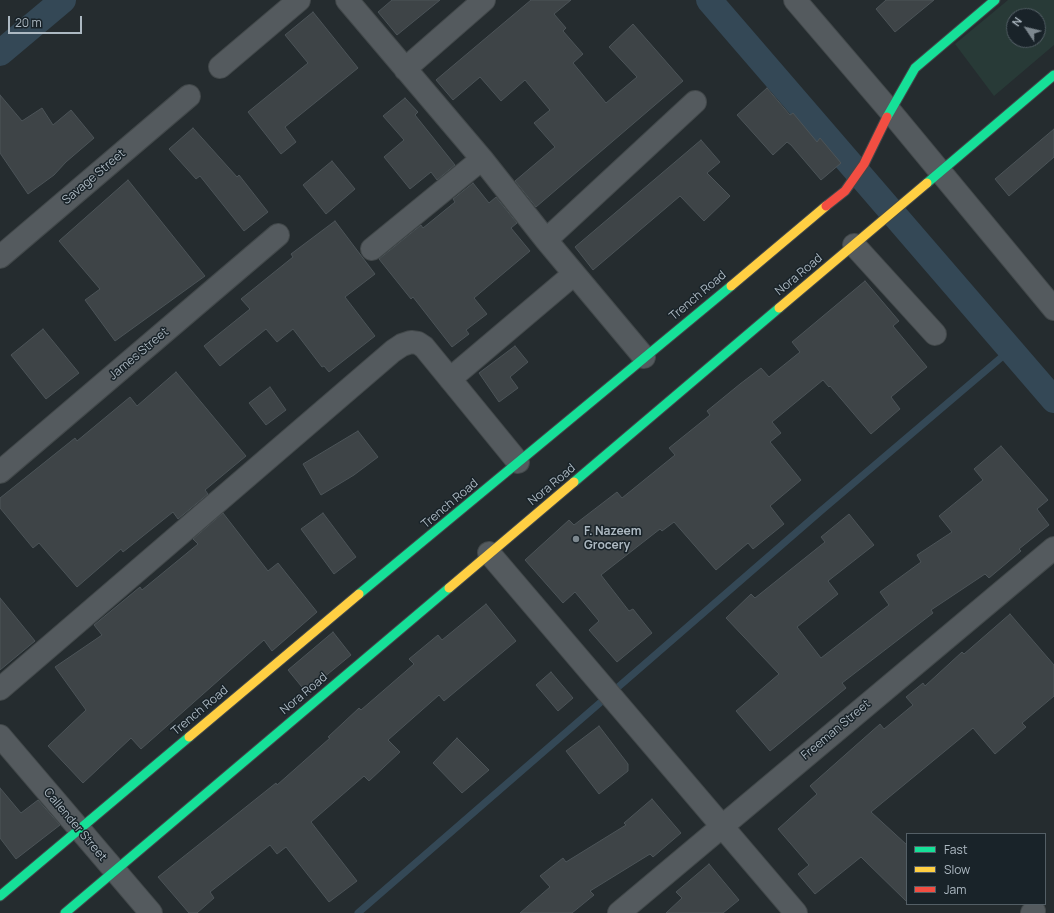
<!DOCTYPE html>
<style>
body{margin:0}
#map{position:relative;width:1054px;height:913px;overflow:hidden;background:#252c2f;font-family:Manrope,sans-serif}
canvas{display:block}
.legend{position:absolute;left:906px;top:833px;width:140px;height:72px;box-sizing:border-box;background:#192329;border:1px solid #545f66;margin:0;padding:5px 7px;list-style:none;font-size:12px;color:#adb9c2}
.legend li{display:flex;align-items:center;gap:8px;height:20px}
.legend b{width:20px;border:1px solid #545f66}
.north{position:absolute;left:1006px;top:8px;width:40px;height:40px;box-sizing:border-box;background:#192329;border:1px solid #545f66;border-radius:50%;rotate:305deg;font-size:11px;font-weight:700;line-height:16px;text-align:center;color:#adb9c2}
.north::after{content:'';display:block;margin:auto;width:14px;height:18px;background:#7d888f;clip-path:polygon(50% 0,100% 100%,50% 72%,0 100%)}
.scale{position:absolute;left:8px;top:16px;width:74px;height:18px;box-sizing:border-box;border:2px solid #adb9c2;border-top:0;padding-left:5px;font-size:12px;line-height:14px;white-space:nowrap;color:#adb9c2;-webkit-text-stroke:3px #192329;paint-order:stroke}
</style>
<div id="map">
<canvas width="1054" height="913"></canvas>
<ul class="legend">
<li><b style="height:5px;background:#16e098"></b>Fast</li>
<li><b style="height:5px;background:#ffcf43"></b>Slow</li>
<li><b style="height:5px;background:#f24e42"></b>Jam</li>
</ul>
<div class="north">N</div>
<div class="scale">20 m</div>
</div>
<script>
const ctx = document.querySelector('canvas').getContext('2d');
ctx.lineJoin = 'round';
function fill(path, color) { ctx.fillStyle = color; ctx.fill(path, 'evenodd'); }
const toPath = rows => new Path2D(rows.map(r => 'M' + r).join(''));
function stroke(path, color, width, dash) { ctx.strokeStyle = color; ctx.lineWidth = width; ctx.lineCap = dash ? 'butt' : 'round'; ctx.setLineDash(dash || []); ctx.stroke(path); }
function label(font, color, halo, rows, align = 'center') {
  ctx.font = font + ' Manrope,sans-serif'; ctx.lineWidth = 3; ctx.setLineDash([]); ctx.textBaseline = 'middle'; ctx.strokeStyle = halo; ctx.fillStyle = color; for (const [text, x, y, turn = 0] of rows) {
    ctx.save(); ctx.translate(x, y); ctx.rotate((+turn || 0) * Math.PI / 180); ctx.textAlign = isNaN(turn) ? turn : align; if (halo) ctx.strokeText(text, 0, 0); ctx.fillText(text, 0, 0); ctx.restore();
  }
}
fill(toPath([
 [1008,0,1054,0,1054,45,994,96,955,44],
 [1014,16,1038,16,1038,40,1014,40]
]), '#283a37');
stroke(toPath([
 [358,913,822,510,1010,350]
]), '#344856', 7);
stroke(toPath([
 [709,0,1054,400],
 [0,53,63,0]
]), '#344856', 26);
const building = toPath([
 [392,0,440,0,397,35,378,12,392,0],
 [531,0,571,0,554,14,566,28,563,31,583,54,573,63,606,103,637,77,609,47,633,24,683,81,536,207,515,181,555,147,534,123,550,110,525,80,501,101,480,77,453,100,436,80,531,0],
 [886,0,934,0,895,32,876,9,886,0],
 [313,12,358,68,285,127,296,142,281,154,248,112,308,63,285,35,313,12],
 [767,88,790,115,793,113,817,142,820,138,841,163,821,180,791,145,787,142,773,155,737,115,767,88],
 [0,95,22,121,42,108,53,125,71,110,94,138,66,162,54,175,28,194,0,153,0,95],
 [405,98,418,112,415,115,455,165,437,180,431,172,410,189,384,157,404,140,383,116,405,98],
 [193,128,237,177,239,175,268,212,244,231,200,176,196,179,169,149,193,128],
 [1054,129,1054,157,1009,196,995,179,1054,129],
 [701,140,720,162,707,173,730,196,704,221,680,196,593,270,575,247,701,140],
 [332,161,355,189,326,214,303,185,332,161],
 [128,180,205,276,115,341,85,300,100,289,59,241,128,180],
 [473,183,489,203,496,197,517,223,511,228,530,251,474,298,487,314,466,330,469,334,452,347,413,297,411,299,379,259,421,225,423,228,455,202,453,199,473,183],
 [335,221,375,274,345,297,375,336,329,372,324,366,322,367,293,329,277,342,266,329,220,366,204,346,250,309,241,299,293,257,291,254,335,221],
 [865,281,899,321,893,326,927,367,891,397,900,409,871,434,830,386,829,387,823,380,772,422,781,433,770,442,801,480,770,506,784,524,753,549,748,543,716,570,674,522,662,531,660,529,601,575,629,611,633,609,652,633,617,662,589,630,599,621,575,592,563,603,525,560,569,520,574,525,617,492,622,498,675,455,669,448,710,415,707,411,740,384,761,368,769,377,800,352,792,342,865,281],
 [43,329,79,373,46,399,11,355,43,329],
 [515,346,528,362,510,377,518,388,499,402,479,373,515,346],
 [176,372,246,456,205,490,208,494,178,519,173,512,123,552,121,549,77,587,39,543,33,548,0,508,0,498,75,438,77,441,130,397,137,406,176,372],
 [270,387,286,410,266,425,249,403,270,387],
 [358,431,378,457,354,475,321,495,303,464,358,431],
 [1001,446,1048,500,1037,509,1049,525,1019,549,1021,551,989,578,985,574,931,610,933,613,842,683,846,688,770,751,736,711,779,674,726,618,751,594,755,598,825,542,821,537,849,514,874,545,828,581,838,594,797,627,821,658,889,605,880,592,921,562,917,555,952,532,939,516,983,480,974,469,1001,446],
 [223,513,268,571,278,563,317,612,272,651,264,640,141,749,131,738,83,783,48,746,86,710,55,667,102,635,94,625,140,587,142,590,198,544,193,539,223,513],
 [323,513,356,557,334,574,301,529,323,513],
 [0,598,35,641,0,670,0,598],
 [486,604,516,641,444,701,439,695,388,740,400,752,369,781,364,776,311,822,357,881,329,902,286,847,277,854,270,845,210,892,214,898,197,913,189,913,158,877,276,783,277,785,330,738,328,737,359,708,361,710,406,671,414,664,409,659,438,635,442,640,486,604],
 [1010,614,1054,665,1054,696,1022,723,1026,727,995,754,973,728,871,812,907,845,907,902,861,857,815,894,798,874,809,865,778,829,817,794,810,786,880,724,884,729,913,705,906,697,923,683,925,686,962,652,964,654,1010,614],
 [333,632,351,655,306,692,288,670,333,632],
 [551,672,573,698,558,711,536,685,551,672],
 [599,726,628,764,628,771,599,794,566,751,599,726],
 [457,738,489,770,462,793,433,763,457,738],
 [0,788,21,813,38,800,60,825,16,859,0,838,0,788],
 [652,799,681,833,653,857,650,854,590,891,594,895,572,913,520,913,550,887,540,876,563,858,566,862,626,825,624,823,652,799],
 [709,864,739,900,723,913,666,913,682,898,676,892,709,864]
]);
fill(building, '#3e4447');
stroke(building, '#4c5458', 1);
const street = toPath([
 [347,0,482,159,546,240,644,357],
 [795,0,890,111,1054,309],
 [220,67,299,0],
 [405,69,484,0],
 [546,240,695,102],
 [854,245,935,334],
 [372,249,482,159],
 [0,257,189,96],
 [450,379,574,274],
 [0,472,278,235],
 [489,553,796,913],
 [0,689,393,351,402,345,411,342,418,343,424,347,518,462],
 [0,736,151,913],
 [619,913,1054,548],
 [1032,913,1034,911]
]);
const fast = toPath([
 [887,117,915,68,995,0],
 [927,183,1054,75],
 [574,482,779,308],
 [359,594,731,286],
 [0,896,189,737],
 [65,913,449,588]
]);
const slow = toPath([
 [731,286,826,206],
 [779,308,927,183],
 [449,588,574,482],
 [189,737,359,594]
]);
const jam = toPath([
 [826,206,845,191,864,164,887,117]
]);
stroke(street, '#42484a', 24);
stroke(fast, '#42484a', 11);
stroke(slow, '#42484a', 11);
stroke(jam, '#42484a', 11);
stroke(street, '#545a5e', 22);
stroke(fast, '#16e098', 9);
stroke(slow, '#ffcf43', 9);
stroke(jam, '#f24e42', 9);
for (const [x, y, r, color] of [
 [576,539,4,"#7d888f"]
]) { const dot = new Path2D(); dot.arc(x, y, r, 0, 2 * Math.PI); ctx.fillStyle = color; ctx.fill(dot); stroke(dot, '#192329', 1.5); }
label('12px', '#adb9c2', '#192329', [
 ["Savage Street",94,177,-40],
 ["Nora Road",799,275,-40],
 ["Trench Road",698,296,-40],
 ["James Street",139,354,-40],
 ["Nora Road",552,485,-40],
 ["Trench Road",450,504,-40],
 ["Nora Road",304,694,-40],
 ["Trench Road",200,711,-40],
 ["Freeman Street",836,730,-40],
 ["Callender Street",75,825,50]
]);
label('bold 12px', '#adb9c2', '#192329', [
 ["F. Nazeem",584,532],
 ["Grocery",584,546]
], 'left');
</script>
